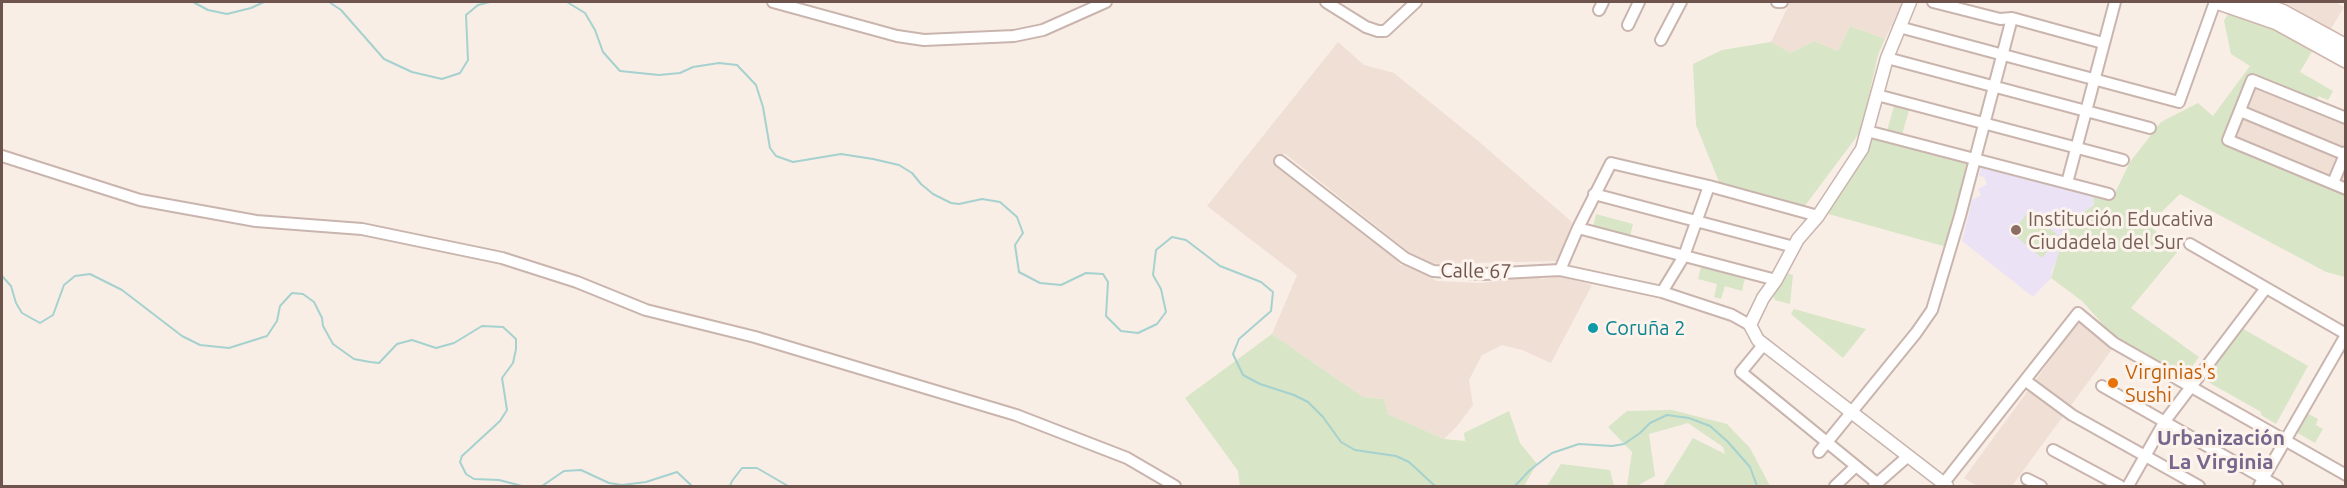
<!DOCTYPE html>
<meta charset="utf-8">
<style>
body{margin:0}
#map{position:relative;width:2347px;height:488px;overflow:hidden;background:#f9eee6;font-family:Ubuntu,sans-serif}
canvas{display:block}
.frame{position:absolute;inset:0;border:3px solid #6f544e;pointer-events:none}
</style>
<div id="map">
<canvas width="2347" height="488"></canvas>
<div class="frame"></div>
</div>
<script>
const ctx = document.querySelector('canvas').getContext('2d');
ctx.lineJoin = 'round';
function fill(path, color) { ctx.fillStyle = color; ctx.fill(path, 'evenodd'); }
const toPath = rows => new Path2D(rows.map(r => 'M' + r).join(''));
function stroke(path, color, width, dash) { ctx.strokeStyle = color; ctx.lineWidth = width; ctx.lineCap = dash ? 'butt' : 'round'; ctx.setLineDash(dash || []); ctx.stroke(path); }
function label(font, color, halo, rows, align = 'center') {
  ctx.font = font + ' Ubuntu,sans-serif'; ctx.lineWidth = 6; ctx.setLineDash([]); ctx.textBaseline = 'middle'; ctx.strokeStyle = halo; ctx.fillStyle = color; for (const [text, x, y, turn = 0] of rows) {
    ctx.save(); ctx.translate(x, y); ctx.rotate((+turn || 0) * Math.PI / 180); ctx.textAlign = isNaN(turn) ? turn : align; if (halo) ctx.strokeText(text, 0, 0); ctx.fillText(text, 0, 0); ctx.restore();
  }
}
fill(toPath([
 [1790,2,1903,2,1885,39,1850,26,1838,51,1814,41,1791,53,1771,42],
 [2284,2,2335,2,2344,7,2331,29],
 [1338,42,1364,65,1394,73,1477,140,1572,222,1559,261,1432,264,1409,252,1284,153,1275,166,1341,215,1397,259,1400,265,1407,265,1437,281,1480,283,1536,276,1542,279,1561,276,1592,285,1551,363,1522,350,1502,345,1482,355,1469,380,1473,405,1458,425,1444,439,1388,414,1384,399,1363,397,1272,334,1297,275,1207,206],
 [2252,80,2345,118,2345,189,2228,140],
 [2078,322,2113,348,2012,486,1977,486,1964,478]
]), '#f0dfd5');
fill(toPath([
 [1982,163,2093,192,2094,205,2081,214,2052,270,2051,278,2033,297,1962,241,1972,200,1981,195,1978,189,1987,184,1984,177,1979,176]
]), '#ebe3f5');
fill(toPath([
 [2229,12,2275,28,2314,48,2300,72,2333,91,2328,100,2318,96,2316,102,2251,75,2223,141,2345,192,2345,277,2326,272,2180,194,2148,225,2179,250,2131,308,2199,357,2184,378,2116,339,2082,301,2051,278,2065,233,2081,214,2094,205,2093,192,2112,199,2130,162,2161,122,2198,103,2213,116,2250,66,2231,54,2224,21],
 [1850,26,1885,39,1878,55,1861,131,1804,207,1719,182,1696,125,1693,64,1722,50,1771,42,1791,53,1814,41,1838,51],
 [1894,106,1909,110,1902,135,1887,131],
 [1873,137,1969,160,1947,247,1825,213],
 [2029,211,2060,237,2042,258,2012,233],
 [1596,214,1633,224,1630,236,1593,227],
 [1701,267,1745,278,1742,291,1725,286,1721,299,1714,297,1717,284,1698,279],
 [1786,273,1793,275,1790,304,1775,300,1773,296],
 [1794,309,1866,329,1843,358,1791,314],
 [2240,327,2308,366,2276,424,2261,415,2261,412,2203,379],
 [1272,334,1363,397,1384,399,1388,414,1444,439,1465,441,1464,433,1509,411,1520,443,1537,464,1524,486,1240,486,1238,471,1185,398],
 [1672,410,1727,424,1750,448,1770,486,1663,486,1693,438,1725,454,1723,447,1688,423,1649,434,1655,476,1637,486,1627,486,1632,452,1608,427,1627,411],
 [2305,412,2318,419,2316,425,2323,429,2315,443,2294,431],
 [1561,464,1610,470,1614,486,1547,486]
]), '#d8e5c6');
stroke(toPath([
 [193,2,208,10,227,14,251,8,264,2],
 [329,2,341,10,384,59,412,72,442,79,460,73,468,60,466,15,478,5,490,2],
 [567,2,585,13,595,30,603,52,620,71,659,75,680,73,693,67,719,63,737,65,756,85,763,107,770,148,776,156,793,162,841,154,873,159,899,165,912,173,921,184,933,194,951,203,959,204,982,199,1000,202,1017,217,1023,233,1015,245,1019,272,1040,283,1061,285,1086,273,1103,274,1108,282,1106,316,1121,331,1138,333,1157,324,1166,312,1161,289,1153,275,1156,250,1172,237,1186,240,1220,266,1261,282,1273,292,1271,311,1239,339,1233,354,1243,375,1260,384,1294,395,1308,402,1323,417,1341,442,1355,450,1396,456,1409,462,1435,486],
 [2,276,11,286,16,303,22,313,40,323,53,315,64,285,75,276,90,274,122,290,182,336,200,345,229,348,267,336,277,321,280,306,292,293,303,294,314,302,322,318,323,326,333,344,354,359,370,362,379,363,397,344,412,340,436,348,454,343,482,326,503,327,516,339,516,349,513,363,502,378,507,410,500,421,462,456,460,462,466,474,474,479,499,480,522,486],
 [542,486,564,471,581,470,609,483,622,485,646,482,677,472,692,486],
 [730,486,732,481,742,468,757,468,788,486],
 [1515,486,1530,470,1552,453,1579,444,1612,446,1624,444,1640,433,1650,423,1667,415,1689,418,1710,426,1728,442,1750,467,1757,486]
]), '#a5d1cf', 2);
const minor = toPath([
 [773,2,897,36,924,40,1014,36,1043,30,1106,2],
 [1326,2,1366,27,1378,31,1385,31,1416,2],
 [1777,2,1782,2],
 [1933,2,2000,19,2012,18,2103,43],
 [1599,10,1603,2],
 [1628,25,1639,2],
 [1899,27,2179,102,2215,2],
 [1661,40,1681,2],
 [1887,58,2150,128],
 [1877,95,2123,160],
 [2240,111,2346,155],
 [2346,118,2252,80,2228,140,2346,189],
 [1867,131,2109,194],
 [2,156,140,200,256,221,362,229,502,258,577,282,646,310,755,337,1016,415,1127,458,1175,486],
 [1280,161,1405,258,1433,271,1483,274,1560,270,1662,292,1732,315,1750,325],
 [2067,183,2115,2],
 [2333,183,2346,152],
 [1594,194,1794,247],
 [1578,228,1776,280],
 [2190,244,2346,334],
 [1560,270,1578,228,1611,163,1709,186,1818,216],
 [1662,292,1684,256,1709,186],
 [1764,344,1741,372,1878,484],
 [2026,381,2072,415,2199,486],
 [2102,386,2277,486],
 [2053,450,2120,486],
 [1819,452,1916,333,1932,310,1960,216,2012,18],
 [2027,479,2041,486],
 [1943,484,2078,313,2114,343,2346,475],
 [1835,486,1856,466],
 [1874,486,1907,457],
 [2128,486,2165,421,2266,288],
 [2259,486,2346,335]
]);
const tertiary = toPath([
 [1910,2,1887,58,1862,149,1818,216,1798,239,1776,280,1763,298,1750,325,1758,340,1947,486]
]);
const secondary = toPath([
 [2219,2,2277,22,2346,60],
 [2253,2,2282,12,2346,47]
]);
stroke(minor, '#c9b5ae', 14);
stroke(tertiary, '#c9b5ae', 15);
stroke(secondary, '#ceb6af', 18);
stroke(minor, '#fff', 10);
stroke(tertiary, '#fff', 12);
stroke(secondary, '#fff', 15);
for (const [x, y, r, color] of [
 [2016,230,6,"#8d6e63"],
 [1593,328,6,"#0f9aa8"],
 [2113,383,6,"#e8710a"]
]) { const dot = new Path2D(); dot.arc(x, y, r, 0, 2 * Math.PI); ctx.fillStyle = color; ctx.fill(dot); stroke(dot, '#fcf3ec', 2); }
label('20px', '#785e54', '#fcf3ec', [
 ["Institución Educativa",2028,219],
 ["Ciudadela del Sur",2028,242]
], 'left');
label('20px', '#6f544e', '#fcf3ec', [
 ["Calle 67",1476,271,1]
]);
label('20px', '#0d838f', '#fcf3ec', [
 ["Coruña 2",1605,328]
], 'left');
label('20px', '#c56008', '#fcf3ec', [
 ["Virginias's",2125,372],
 ["Sushi",2125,395]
], 'left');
label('bold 21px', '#78668c', '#fcf3ec', [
 ["Urbanización",2221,438],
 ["La Virginia",2221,462]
]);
</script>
